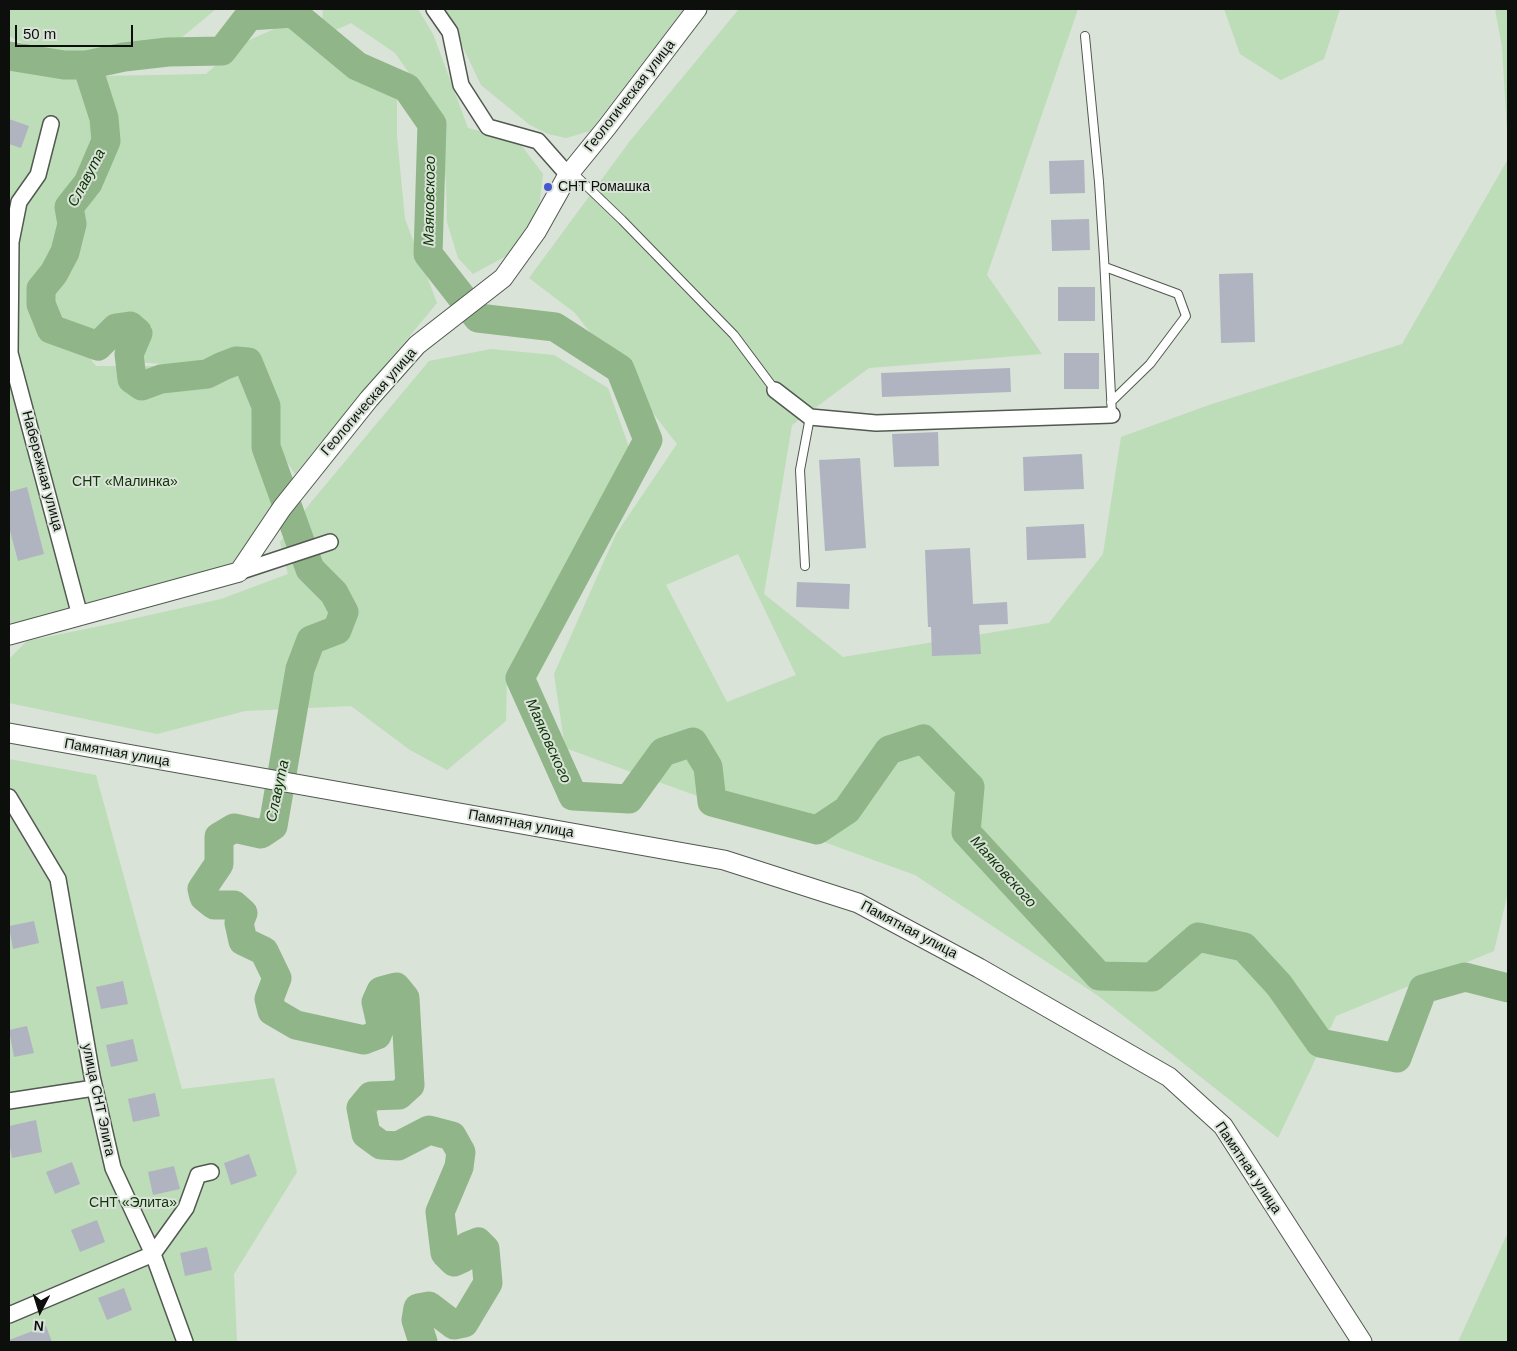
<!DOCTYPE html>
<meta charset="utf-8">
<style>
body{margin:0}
#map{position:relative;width:1517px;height:1351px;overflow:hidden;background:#d9e3d7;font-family:Helvetica,sans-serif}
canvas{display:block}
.frame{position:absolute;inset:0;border:10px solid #0c0f0c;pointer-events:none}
.north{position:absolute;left:15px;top:1286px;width:50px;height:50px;-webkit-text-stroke:4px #d9e3d7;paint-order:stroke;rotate:185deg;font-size:14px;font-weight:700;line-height:20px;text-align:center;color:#0c0f0c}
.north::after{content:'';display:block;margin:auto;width:18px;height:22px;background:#0c0f0c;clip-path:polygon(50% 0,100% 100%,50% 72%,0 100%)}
.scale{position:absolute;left:15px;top:25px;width:118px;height:22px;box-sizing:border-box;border:2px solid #0c0f0c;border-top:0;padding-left:6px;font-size:15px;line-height:18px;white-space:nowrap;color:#0c0f0c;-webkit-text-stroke:4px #d9e3d7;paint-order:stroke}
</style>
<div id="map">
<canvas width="1517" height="1351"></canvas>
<div class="frame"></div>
<div class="north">N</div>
<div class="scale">50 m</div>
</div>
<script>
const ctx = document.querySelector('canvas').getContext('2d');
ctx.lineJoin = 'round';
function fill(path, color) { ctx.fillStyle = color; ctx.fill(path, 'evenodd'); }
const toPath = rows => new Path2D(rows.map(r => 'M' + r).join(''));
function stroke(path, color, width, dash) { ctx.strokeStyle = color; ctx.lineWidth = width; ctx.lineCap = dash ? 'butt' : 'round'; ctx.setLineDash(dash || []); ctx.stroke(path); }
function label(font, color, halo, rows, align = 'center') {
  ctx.font = font + ' Helvetica,sans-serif'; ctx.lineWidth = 4; ctx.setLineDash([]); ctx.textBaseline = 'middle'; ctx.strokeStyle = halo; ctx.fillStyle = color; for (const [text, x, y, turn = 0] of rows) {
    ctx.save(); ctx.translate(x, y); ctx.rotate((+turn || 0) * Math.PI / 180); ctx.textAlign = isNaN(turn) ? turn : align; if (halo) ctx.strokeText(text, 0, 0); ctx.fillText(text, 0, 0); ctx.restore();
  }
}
fill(toPath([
 [9,9,216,9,175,43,93,54,33,48,9,36],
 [320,9,418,9,433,34,468,128,518,141,543,174,538,216,512,253,473,274,458,258,447,222,446,184,442,141,416,83,395,53,351,23,331,32,322,24,323,11],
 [434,9,684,9,590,131,566,138,548,134,530,125,481,85,461,43,458,26,450,32],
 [739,9,1078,9,987,275,1042,354,869,368,792,425,764,594,843,657,1049,623,1103,554,1121,437,1209,405,1402,344,1508,159,1508,892,1494,951,1336,1016,1278,1138,1097,995,915,875,565,748,554,674,616,534,677,444,575,313,529,278,630,141],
 [738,554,796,675,727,702,666,585],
 [1224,9,1340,9,1324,59,1281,80,1240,54],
 [1495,9,1508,9,1508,148,1502,47],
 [290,22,332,61,397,97,397,137,405,219,437,303,295,474,278,449,262,376,244,352,204,365,223,366,236,361,248,362,266,406,282,508,239,572,9,635,9,52,87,65,104,118,69,207,72,224,65,252,54,273,48,306,96,366,191,366,135,362,145,345,152,327,132,319,119,320,85,346,50,306,68,260,84,200,108,152,110,119,105,76,206,74,238,45],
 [491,349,554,355,608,388,629,447,610,489,579,549,507,674,506,721,447,770,410,750,351,706,245,711,157,734,9,703,9,659,27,641,110,624,221,599,288,574,280,542,312,501,429,361],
 [9,759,96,775,182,1089,274,1078,297,1172,234,1274,237,1342,9,1342],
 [1508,1232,1508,1342,1458,1342]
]), '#bddcb8');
stroke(toPath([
 [9,56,64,65,87,65,124,57,168,52,222,51,249,16,293,13,357,66,407,88,432,124,428,254,478,318,555,327,620,369,648,440,520,678,573,796,629,799,663,752,693,742,708,767,712,802,817,830,847,810,889,750,923,739,970,787,966,832,1099,976,1152,977,1198,937,1244,947,1279,985,1320,1043,1397,1058,1423,989,1465,977,1508,988],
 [87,65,104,118,106,141,88,183,69,207,72,224,65,252,54,273,41,289,41,304,51,329,98,346,116,328,130,326,138,333,129,354,132,379,142,386,161,379,207,374,223,366,236,361,248,362,266,406,266,447,310,569,334,593,344,612,337,630,311,640,300,669,273,826,261,834,234,828,219,837,219,864,202,889,204,897,214,905,234,905,243,913,239,923,243,941,264,951,277,978,269,999,272,1011,296,1025,364,1040,377,1035,381,1024,376,1002,381,991,396,987,405,998,410,1085,399,1095,371,1096,361,1108,366,1134,381,1145,398,1146,429,1130,452,1136,461,1152,459,1167,440,1212,445,1253,454,1262,463,1258,468,1246,478,1242,485,1249,488,1283,464,1323,454,1325,429,1306,418,1308,416,1320,423,1342]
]), '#90b589', 29);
fill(toPath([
 [9,119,29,126,21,148,9,144],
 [1084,160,1085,193,1050,194,1049,161],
 [1089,219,1090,250,1052,251,1051,220],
 [1253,273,1255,342,1221,343,1219,274],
 [1058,287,1095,287,1095,321,1058,321],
 [1064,353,1099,353,1099,389,1064,389],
 [1010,368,1011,392,882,397,881,373],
 [938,432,939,466,894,467,892,434],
 [1082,454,1084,489,1024,491,1023,457],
 [860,458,866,548,825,551,819,460],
 [27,487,44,554,18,561,9,527,9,492],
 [1084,524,1086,558,1027,560,1026,527],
 [970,548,973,604,1007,602,1008,624,979,625,981,654,932,656,931,627,928,627,925,550],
 [797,582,850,584,849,609,796,607],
 [34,921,39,943,13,949,9,926],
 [123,981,128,1004,101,1009,96,987],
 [27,1026,34,1053,14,1057,9,1030],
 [133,1039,138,1061,111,1067,106,1045],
 [155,1093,160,1116,133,1122,128,1099],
 [36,1120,42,1152,12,1158,9,1142,9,1126],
 [249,1154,257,1176,231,1185,224,1163],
 [72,1162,80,1184,55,1194,46,1172],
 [174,1166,180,1189,153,1195,148,1172],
 [97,1220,105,1242,80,1252,71,1230],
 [207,1247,212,1270,185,1276,180,1253],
 [124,1288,132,1310,107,1320,98,1298],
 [46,1326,52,1342,9,1342,9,1340]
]), '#b0b4c0');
const service = toPath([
 [1085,36,1099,182,1104,258,1112,415],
 [571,171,622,220,734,335,775,390],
 [1105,267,1178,294,1186,316,1150,364,1111,402],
 [805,566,800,470,810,417]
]);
const minor = toPath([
 [434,9,450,32,461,85,488,127,538,141,568,175],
 [51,124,38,175,19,202,11,242,10,353,80,616],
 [775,390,810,417,876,423,1112,415],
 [239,572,330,542],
 [9,797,58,879,92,1076,113,1168,153,1254,9,1315],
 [9,1101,94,1088],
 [185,1342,153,1254,186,1208,198,1175,211,1172]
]);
const tertiary = toPath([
 [9,635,239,572,282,508,369,399,417,345,503,278,536,232,568,175,607,127,697,9],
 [9,733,724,860,858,903,979,968,1169,1077,1223,1126,1362,1342]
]);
stroke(service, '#515950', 10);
stroke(minor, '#515950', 18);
stroke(tertiary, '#515950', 21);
stroke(service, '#fff', 8);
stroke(minor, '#fff', 15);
stroke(tertiary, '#fff', 19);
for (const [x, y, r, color] of [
 [548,187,5,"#4757cc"]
]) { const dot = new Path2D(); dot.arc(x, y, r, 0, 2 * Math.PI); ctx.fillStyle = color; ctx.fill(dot); stroke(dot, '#d9e3d7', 2); }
label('14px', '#0c0f0c', '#d9e3d7', [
 ["Геологическая улица",630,96,-52],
 ["Геологическая улица",369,402,-49],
 ["Набережная улица",42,471,75],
 ["Памятная улица",117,753,10],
 ["Памятная улица",521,824,10],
 ["Памятная улица",909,930,28],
 ["улица СНТ Элита",98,1100,78],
 ["Памятная улица",1248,1168,56]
]);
label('14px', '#0c0f0c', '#d9e3d7', [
 ["СНТ Ромашка",558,187]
], 'left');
label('14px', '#0f3508', '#d9e3d7', [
 ["СНТ «Малинка»",125,482],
 ["СНТ «Элита»",133,1203]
]);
label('italic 15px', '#0d3406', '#d9e3d7', [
 ["Славута",87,178,-62],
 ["Маяковского",430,201,-89],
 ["Маяковского",548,741,66],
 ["Славута",278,791,-78],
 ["Маяковского",1003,872,48]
]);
</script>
